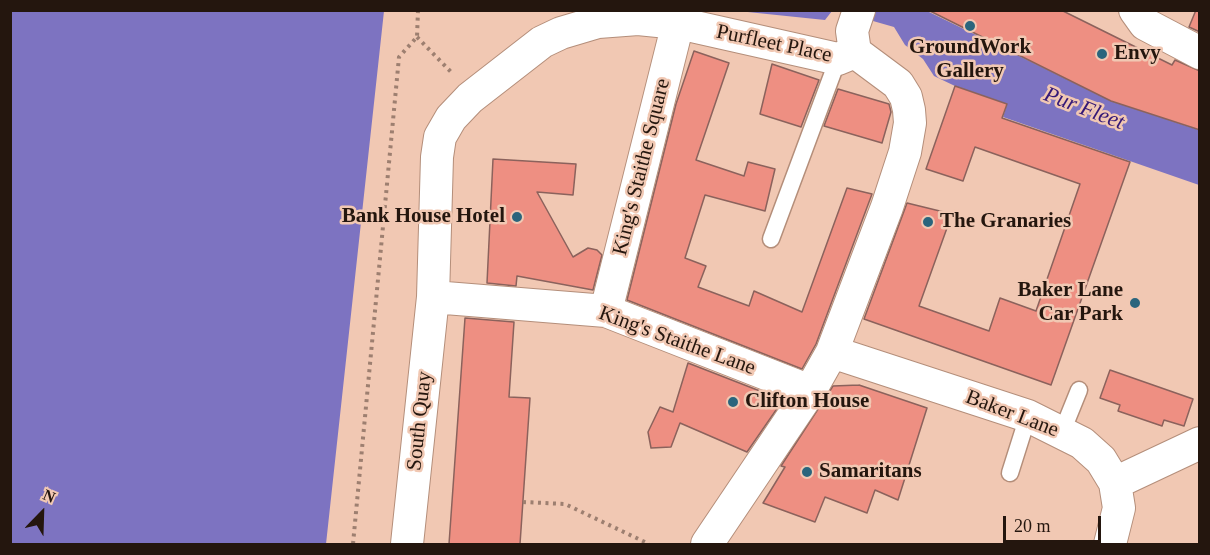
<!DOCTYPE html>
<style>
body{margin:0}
#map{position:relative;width:1210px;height:555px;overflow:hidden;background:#f1c8b3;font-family:Georgia,serif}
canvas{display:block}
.frame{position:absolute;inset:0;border:12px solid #24160e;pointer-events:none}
.north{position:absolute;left:12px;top:483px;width:60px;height:60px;-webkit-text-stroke:4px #f1c8b3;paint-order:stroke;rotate:23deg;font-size:16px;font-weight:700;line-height:24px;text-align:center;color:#24160e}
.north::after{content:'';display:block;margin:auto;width:21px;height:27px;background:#24160e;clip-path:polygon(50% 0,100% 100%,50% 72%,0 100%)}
.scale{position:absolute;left:1003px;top:516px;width:98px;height:27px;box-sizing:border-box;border:3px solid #24160e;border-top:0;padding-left:8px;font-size:18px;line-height:21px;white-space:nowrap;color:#24160e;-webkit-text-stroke:4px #f1c8b3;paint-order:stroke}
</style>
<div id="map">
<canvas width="1210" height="555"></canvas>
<div class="frame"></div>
<div class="north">N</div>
<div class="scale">20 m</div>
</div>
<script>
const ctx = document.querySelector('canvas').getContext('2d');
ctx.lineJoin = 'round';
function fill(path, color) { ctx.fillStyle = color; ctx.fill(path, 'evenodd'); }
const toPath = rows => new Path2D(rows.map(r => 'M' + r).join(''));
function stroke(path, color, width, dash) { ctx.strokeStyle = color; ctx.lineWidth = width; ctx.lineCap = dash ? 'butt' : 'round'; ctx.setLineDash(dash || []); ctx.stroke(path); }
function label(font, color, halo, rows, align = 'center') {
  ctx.font = font + ' Georgia,serif'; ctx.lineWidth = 5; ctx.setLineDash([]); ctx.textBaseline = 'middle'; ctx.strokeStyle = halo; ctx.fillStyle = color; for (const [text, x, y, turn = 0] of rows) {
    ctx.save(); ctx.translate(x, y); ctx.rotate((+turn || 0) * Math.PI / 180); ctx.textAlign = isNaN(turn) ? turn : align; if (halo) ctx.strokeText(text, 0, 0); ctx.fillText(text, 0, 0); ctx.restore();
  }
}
fill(toPath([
 [10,11,384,11,326,544,11,544],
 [738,11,832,10,832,11,825,20],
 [838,11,927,11,1111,101,1199,130,1199,185,1003,117,1007,104,955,86,934,76,923,59,905,45,894,27]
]), '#7d73c1');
const building = toPath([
 [928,10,1061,10,1172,65,1175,60,1200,71,1200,130,1111,101,928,10],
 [1196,10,1200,10,1200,32,1189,27,1196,10],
 [694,51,729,63,696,160,744,176,748,162,775,169,765,211,705,195,685,258,706,266,698,287,749,306,754,291,802,312,847,188,872,194,816,344,802,369,627,300,676,104,694,51],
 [772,64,819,80,801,127,760,114,772,64],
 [955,86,1007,104,1002,118,1130,162,1051,385,864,319,907,203,952,214,919,306,989,331,1000,298,1036,311,1080,184,975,147,963,181,926,169,955,86],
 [838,89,889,104,891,112,882,143,824,126,838,89],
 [493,159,576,164,573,195,537,192,573,257,588,248,597,250,602,255,593,290,517,276,516,286,487,283,493,159],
 [465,318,514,322,509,397,530,398,520,544,449,544,465,318],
 [688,363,783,400,747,452,680,423,671,447,651,448,648,432,660,407,673,412,688,363],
 [1110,370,1193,399,1184,426,1164,420,1162,426,1118,411,1120,405,1100,398,1110,370],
 [859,385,927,408,898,500,875,490,867,513,825,497,815,522,763,503,785,467,781,466,833,386,859,385]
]);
fill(building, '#ee8f82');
stroke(building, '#8b625c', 1.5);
const lane = toPath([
 [771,239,838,59],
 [1062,432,1079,390],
 [1010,473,1028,416]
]);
const street = toPath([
 [1135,10,1145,24,1200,53],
 [855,52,852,31,859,10],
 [433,297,606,311,810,391],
 [606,311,678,23],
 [832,352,1028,416,1082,443,1101,460,1115,483,1119,508,1110,544],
 [1115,483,1200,443],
 [407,544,433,297,437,157,440,137,451,118,470,98,542,42,561,33,598,22,638,19,678,23,838,59,855,52],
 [707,544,810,391,832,352,887,207,905,152,910,123,909,110,906,97,898,84,855,52]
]);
stroke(lane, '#b48e7a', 19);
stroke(street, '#b48e7a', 34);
stroke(toPath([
 [417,37,452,73],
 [523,502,565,504,649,544],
 [353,544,399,57,417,37,418,10]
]), '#9d7f70', 4, [3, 4.5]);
stroke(lane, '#fff', 16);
stroke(street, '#fff', 32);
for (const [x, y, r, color] of [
 [970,26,6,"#2a657d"],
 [1102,54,6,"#2a657d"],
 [517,217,6,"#2a657d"],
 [928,222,6,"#2a657d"],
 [1135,303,6,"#2a657d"],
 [733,402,6,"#2a657d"],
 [807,472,6,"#2a657d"]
]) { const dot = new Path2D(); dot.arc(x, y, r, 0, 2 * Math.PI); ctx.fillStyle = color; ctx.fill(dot); stroke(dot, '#f1c8b3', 2); }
label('21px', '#24160e', '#f1c8b3', [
 ["Purfleet Place",774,44,12],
 ["King's Staithe Square",642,167,-76],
 ["King's Staithe Lane",677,341,20],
 ["Baker Lane",1012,414,21],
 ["South Quay",420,421,-84]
]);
label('bold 21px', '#24160e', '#f1c8b3', [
 ["GroundWork",970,48,"center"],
 ["Gallery",970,72,"center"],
 ["Envy",1114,54],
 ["Bank House Hotel",505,217,"right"],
 ["The Granaries",940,222],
 ["Baker Lane",1123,291,"right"],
 ["Car Park",1123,315,"right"],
 ["Clifton House",745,402],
 ["Samaritans",819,472]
], 'left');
label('italic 22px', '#351977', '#f1c8b3', [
 ["Pur Fleet",1084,109,21]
]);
</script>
